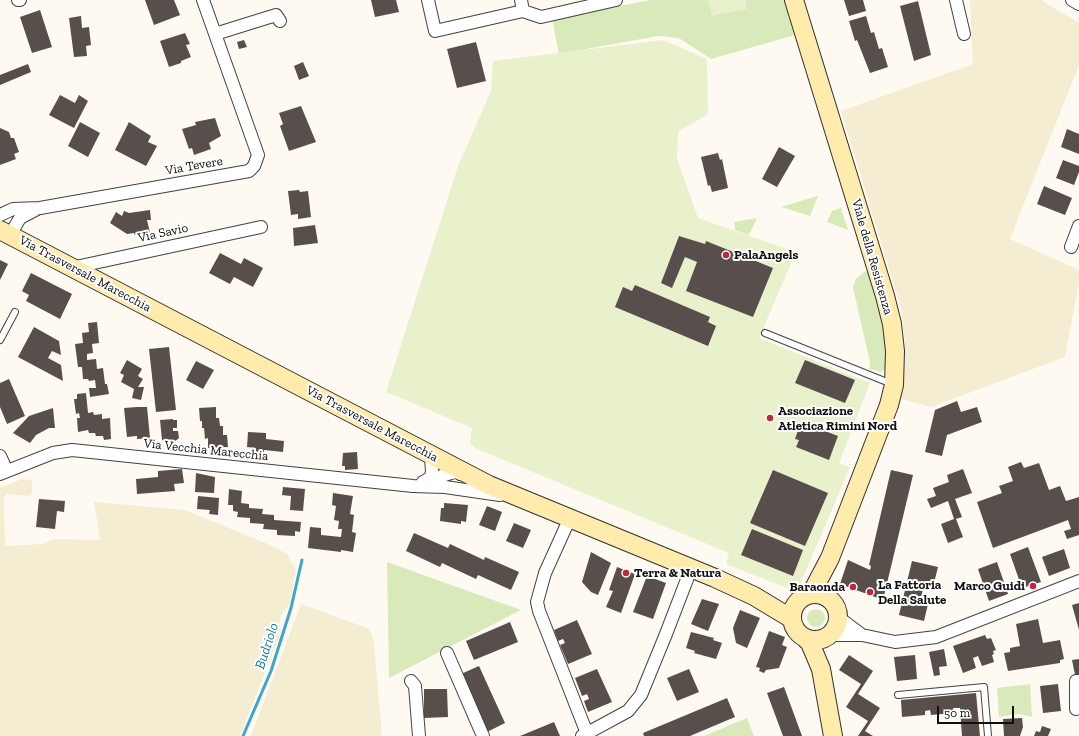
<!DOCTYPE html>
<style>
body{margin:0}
#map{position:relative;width:1079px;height:736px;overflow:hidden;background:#fffaf1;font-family:"Zilla Slab",serif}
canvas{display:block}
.scale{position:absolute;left:937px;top:706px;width:77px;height:18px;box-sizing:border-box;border:2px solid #0f0f0f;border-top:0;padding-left:5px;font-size:12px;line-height:14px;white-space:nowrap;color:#0f0f0f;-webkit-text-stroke:3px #fff;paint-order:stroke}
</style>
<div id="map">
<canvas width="1079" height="736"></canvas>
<div class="scale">50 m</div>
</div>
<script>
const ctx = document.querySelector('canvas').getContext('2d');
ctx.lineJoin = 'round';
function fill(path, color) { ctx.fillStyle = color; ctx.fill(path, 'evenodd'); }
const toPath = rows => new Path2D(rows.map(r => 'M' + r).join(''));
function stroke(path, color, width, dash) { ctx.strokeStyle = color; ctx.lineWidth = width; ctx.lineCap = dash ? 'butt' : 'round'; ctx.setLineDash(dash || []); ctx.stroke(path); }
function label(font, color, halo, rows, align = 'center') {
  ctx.font = font + ' "Zilla Slab",serif'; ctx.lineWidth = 4; ctx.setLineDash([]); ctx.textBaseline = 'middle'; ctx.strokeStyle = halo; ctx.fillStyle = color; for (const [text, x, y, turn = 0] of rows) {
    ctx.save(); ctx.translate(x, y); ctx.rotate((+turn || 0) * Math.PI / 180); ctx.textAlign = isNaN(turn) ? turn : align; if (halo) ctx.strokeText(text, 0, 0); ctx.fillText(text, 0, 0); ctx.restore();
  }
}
fill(toPath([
 [970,0,1041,0,1079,23,1079,65,1010,239,1079,270,1079,282,1065,357,931,407,901,399,905,343,901,308,841,111,973,64],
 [22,479,32,480,32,494,29,496,7,494,4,498,5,546,43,544,53,539,100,540,94,502,185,510,270,545,287,554,296,570,290,603,282,614,279,623,281,632,240,736,0,736,0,488],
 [301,604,370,629,374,643,382,736,251,736]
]), '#f5edd1');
fill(toPath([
 [651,0,785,0,795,35,711,59,679,38,658,36,559,54,552,19],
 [818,196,810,216,781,207,817,196],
 [841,208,848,230,827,222,832,211],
 [757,218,749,235,735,230,734,222],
 [870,270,884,323,887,355,886,369,881,372,869,369,870,363,853,287,856,279,864,272],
 [387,562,521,610,389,678],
 '807 618a9 9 0 1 1 18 0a9 9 0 1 1-18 0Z',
 [1030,684,1032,717,1019,714,999,717,997,688],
 [747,718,754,736,704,736]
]), '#d9eaba');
fill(toPath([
 [708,0,745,0,747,9,712,16],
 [663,40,707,59,708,114,678,132,677,158,698,218,796,252,759,338,870,383,839,463,850,467,797,592,726,564,729,553,477,449,470,443,472,428,386,392,458,166,491,91,493,61]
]), '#e9f1cc');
stroke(toPath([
 [243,736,271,671,291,608,302,560]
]), '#3ca6ce', 3);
fill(toPath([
 [145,0,174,0,180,15,154,25],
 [371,0,396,0,399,12,375,17],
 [844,0,863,0,866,11,849,16],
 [918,1,931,55,914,61,900,6],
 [40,10,52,47,32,53,20,17],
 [81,16,82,28,89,27,91,45,86,46,87,56,74,57,69,18],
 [866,16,871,33,874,32,879,49,882,48,888,67,870,73,857,40,855,41,849,21],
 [185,33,190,44,186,45,191,57,181,61,181,63,169,67,160,41],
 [244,40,247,47,239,49,237,42],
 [476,42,486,81,457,88,447,49],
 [303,62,309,76,299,80,294,66],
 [28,64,31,72,0,85,0,75],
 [60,95,75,103,79,95,88,101,74,128,49,115],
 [301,106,316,142,289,151,280,126,283,124,279,113],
 [215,118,221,136,209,143,211,149,194,155,192,148,189,149,182,129,196,125,195,122],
 [80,122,100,133,88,157,68,146],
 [129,122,151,136,148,142,157,146,146,166,115,150],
 [0,128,9,132,11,138,14,138,19,152,14,154,16,159,0,165],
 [1067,129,1079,134,1079,154,1061,147],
 [779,147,795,156,777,187,762,179],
 [718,153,720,160,722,159,728,188,712,192,710,185,708,186,701,157],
 [1063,160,1079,166,1079,172,1074,185,1056,178],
 [1044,186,1072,198,1065,215,1037,204],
 [299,190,300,192,308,191,311,217,298,219,298,214,291,215,288,191],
 [150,210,151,220,147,220,150,233,135,235,134,233,127,234,110,223,116,212,122,216,124,211,129,213],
 [315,225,318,243,294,246,293,228],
 [679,236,705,244,706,241,773,268,753,317,686,291,697,262,685,257,672,288,661,283],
 [220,253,241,264,244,258,263,268,253,287,234,277,230,284,209,273],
 [0,260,8,264,0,280],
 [31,273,72,294,60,319,26,301,29,295,22,291],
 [635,285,710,317,708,322,716,326,708,346,615,307,623,287,632,291],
 [97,322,99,343,92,344,93,353,87,354,87,360,96,359,97,369,103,368,105,384,107,384,109,394,90,397,89,388,96,388,95,380,89,381,88,379,83,379,82,367,78,367,75,344,83,343,82,333,89,332,88,323],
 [34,327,59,341,61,355,52,351,48,358,61,365,63,381,18,357],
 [169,347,176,410,156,412,149,349],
 [127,360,142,369,138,376,143,379,138,387,144,387,141,400,132,398,134,389,121,382,124,375,120,373],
 [805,360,855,380,845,403,795,383],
 [196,361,214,370,203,389,186,380],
 [9,379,25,416,7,424,0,407,0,383],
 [86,393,88,413,93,412,94,415,102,414,102,419,110,418,111,439,104,440,103,436,96,436,95,433,89,433,88,430,78,432,77,418,80,418,79,413,76,414,74,399,77,399,77,394],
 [957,401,961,412,977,407,982,422,947,435,942,456,925,452,935,410],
 [137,407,147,407,150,438,137,439,137,436,127,437,124,408],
 [216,407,216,418,219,418,220,426,223,426,223,435,227,435,228,447,208,448,208,438,205,439,204,428,202,428,202,421,200,421,199,408],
 [53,408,55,428,49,428,36,435,30,443,13,433,29,416],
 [173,419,173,420,177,420,177,428,173,428,173,431,178,431,179,438,174,442,167,443,167,441,162,440,160,420],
 [801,422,838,436,829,460,796,447,799,440,795,439],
 [248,432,266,433,266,439,284,441,283,452,264,450,264,453,256,453,256,448,247,447],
 [357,452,358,469,345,470,345,466,342,466,343,453],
 [1021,462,1024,468,1039,463,1049,490,1060,486,1066,501,1079,497,1079,535,1067,539,1064,531,1071,529,1068,520,993,548,977,502,1002,493,999,486,1013,481,1008,467],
 [182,469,184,483,174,484,175,491,137,494,136,479,158,477,158,471],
 [963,469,972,493,955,499,962,517,956,519,963,537,948,543,941,524,954,519,948,501,931,508,927,499,936,496,933,488,949,482,947,475],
 [773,470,828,493,805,546,750,523],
 [891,470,913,475,883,600,840,584,848,560,870,570,871,566,869,565],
 [196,473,215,477,214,493,195,492],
 [283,487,305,489,303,511,290,510,291,496,282,495],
 [229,489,242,491,241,503,249,504,249,508,263,509,262,514,274,515,274,520,301,522,300,532,295,531,295,536,277,535,277,530,263,529,264,524,250,523,250,518,237,517,238,512,233,511,233,505,228,505],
 [333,493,353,496,350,514,354,515,352,532,356,533,353,552,341,550,341,552,308,548,310,527,321,528,321,535,341,537,342,529,338,529,339,521,334,520,336,506,332,505],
 [198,496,219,498,218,515,209,514,210,510,197,509],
 [39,499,65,501,64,512,57,511,55,529,36,527],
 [444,503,468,505,466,522,461,521,461,524,440,521,441,508,444,508],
 [487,506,502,512,495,531,479,525],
 [514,523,531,530,523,548,506,541],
 [752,529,803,550,793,576,741,555],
 [414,533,448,548,450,544,484,560,485,557,519,572,511,590,478,575,476,579,442,563,440,567,406,551],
 [1028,547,1041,582,1022,588,1010,554],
 [1064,549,1070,568,1049,576,1042,557],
 [591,552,611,563,598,595,591,592,582,582],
 [912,561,938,567,933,587,924,585,920,602,928,604,924,621,899,615],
 [997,562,1008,594,989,601,978,569],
 [617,567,635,574,621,613,606,607,613,591,609,590],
 [647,576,666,583,653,619,633,612],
 [702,599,719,604,708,631,691,624],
 [1079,603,1079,630,1072,605],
 [740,610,760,618,747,648,736,643,733,628],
 [1038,619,1043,643,1060,640,1064,659,1060,660,1060,663,1008,671,1004,653,1010,652,1010,648,1020,646,1016,624],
 [577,620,592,654,568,664,560,645,565,643,563,639,558,641,554,630],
 [510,622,518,642,474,660,466,641],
 [769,631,785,637,782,645,787,647,779,668,766,670,764,673,759,671,760,668,756,667],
 [691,632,714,638,713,640,722,643,716,659,694,653,695,651,686,648],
 [985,635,987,639,991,638,996,650,993,651,994,654,992,655,994,662,982,666,978,656,973,658,976,668,963,673,953,646],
 [944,649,947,666,939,667,940,675,934,676,929,652],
 [849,655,873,671,858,694,880,708,865,731,873,736,858,736,868,721,846,707,861,684,839,670],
 [915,655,917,679,897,681,894,657],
 [1079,659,1079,674,1075,675,1072,660],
 [479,666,505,723,487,732,461,674],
 [597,669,612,702,588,712,584,701,589,699,587,694,582,696,575,678],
 [689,669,699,692,677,701,667,678],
 [1058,684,1061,711,1043,713,1040,686],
 [784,687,802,736,783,736,767,693],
 [424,689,447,689,448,717,424,718],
 [976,693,980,736,962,736,960,708,953,708,954,713,931,715,930,710,925,711,925,715,902,717,901,700],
 [727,698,735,717,690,736,644,736,643,733],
 [1022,718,1023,727,1020,736,1004,736,1003,719],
 [554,722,560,736,520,736],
 [1042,726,1051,729,1048,736,1034,736,1036,731,1040,732]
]), '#584e4b');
const lane = toPath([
 [765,333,892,384],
 [0,340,15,312],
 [898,695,984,687,988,736]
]);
const street = toPath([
 [18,0,20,0],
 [428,0,435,31,523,11],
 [521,0,523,11,541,17,616,0],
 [956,0,964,34],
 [1072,0,1079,4],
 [215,34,276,15,280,21],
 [0,215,13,209,40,208,249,171,254,166,258,155,203,0],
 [10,235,20,218,37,209],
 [1071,247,1079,226],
 [71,268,261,227],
 [0,456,7,471],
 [0,474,53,453,72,450,413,486,445,487,500,495],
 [423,482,451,473,461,471,460,474],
 [422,483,431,477,432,471,431,458,426,453],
 [569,520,545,573,537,602,539,611,588,736],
 [838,617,862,635],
 [830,635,862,635,895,642,936,637,1079,581],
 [447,653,483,736],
 [411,681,415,686,419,736],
 [1076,709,1076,681,1079,681],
 [582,736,628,711,641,695,666,634,691,569]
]);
const secondary = toPath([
 [794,0,885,296,892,324,895,351,894,385,889,405,830,558,811,594],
 [0,230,489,485,715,578,754,596,792,619],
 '792 617a23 23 0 1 1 46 0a23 23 0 1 1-46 0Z',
 [804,637,810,643,821,669,833,736]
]);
stroke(lane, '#424242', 8);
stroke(street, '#424242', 14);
stroke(secondary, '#313131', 20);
stroke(lane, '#fff', 6);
stroke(street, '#fff', 12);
stroke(secondary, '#ffebac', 18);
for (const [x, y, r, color] of [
 [726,255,4,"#c02541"],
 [770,418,4,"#c02541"],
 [626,573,4,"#c02541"],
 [1033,586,4,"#c02541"],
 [853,587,4,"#c02541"],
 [870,592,4,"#c02541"]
]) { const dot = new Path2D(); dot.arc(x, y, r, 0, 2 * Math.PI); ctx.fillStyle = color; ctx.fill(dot); stroke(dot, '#fff', 1.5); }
label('13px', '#0f0f0f', '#fff', [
 ["Via Tevere",194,166,-10],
 ["Via Savio",163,233,-12],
 ["Viale della Resistenza",872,257,74],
 ["Via Trasversale Marecchia",85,274,28],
 ["Via Trasversale Marecchia",372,424,28],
 ["Via Vecchia Marecchia",206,450,6]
]);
label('bold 13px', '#0f0f0f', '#fff', [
 ["PalaAngels",734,255],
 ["Associazione",778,411],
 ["Atletica Rimini Nord",778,426],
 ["Terra & Natura",634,573],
 ["La Fattoria",878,585],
 ["Della Salute",878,600],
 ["Marco Guidi",1025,586,"right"],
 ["Baraonda",845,587,"right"]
], 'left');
label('italic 14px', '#1777a2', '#fff', [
 ["Budriolo",267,646,-72]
]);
</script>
